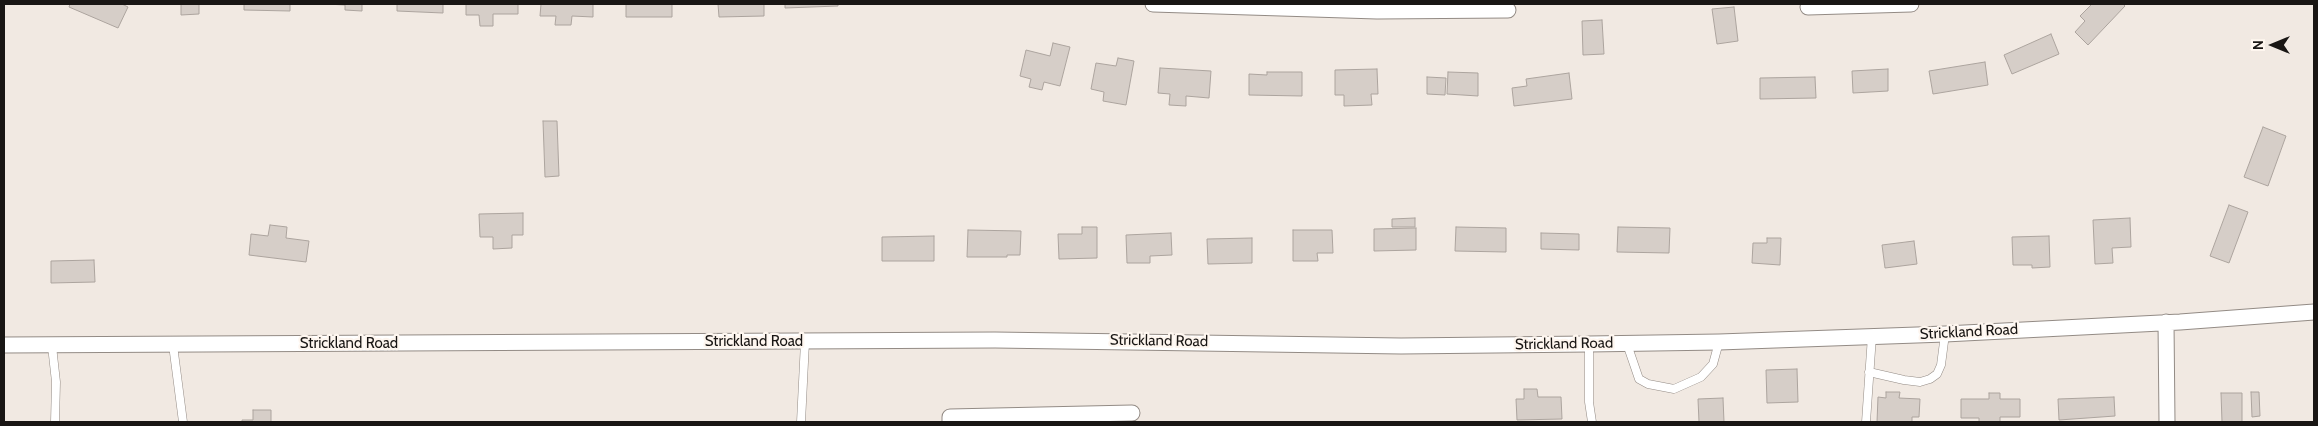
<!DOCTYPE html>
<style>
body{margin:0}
#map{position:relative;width:2318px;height:426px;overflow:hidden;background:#f1e9e2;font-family:Cabin,sans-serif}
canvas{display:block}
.frame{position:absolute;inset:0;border:5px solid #191614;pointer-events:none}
.north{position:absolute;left:2248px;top:20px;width:50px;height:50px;-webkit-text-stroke:4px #fef6ef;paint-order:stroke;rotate:270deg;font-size:14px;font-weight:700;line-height:20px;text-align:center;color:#191614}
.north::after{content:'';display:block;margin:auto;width:18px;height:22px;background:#191614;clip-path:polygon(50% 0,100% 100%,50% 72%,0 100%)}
</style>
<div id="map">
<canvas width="2318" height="426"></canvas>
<div class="frame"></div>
<div class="north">N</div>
</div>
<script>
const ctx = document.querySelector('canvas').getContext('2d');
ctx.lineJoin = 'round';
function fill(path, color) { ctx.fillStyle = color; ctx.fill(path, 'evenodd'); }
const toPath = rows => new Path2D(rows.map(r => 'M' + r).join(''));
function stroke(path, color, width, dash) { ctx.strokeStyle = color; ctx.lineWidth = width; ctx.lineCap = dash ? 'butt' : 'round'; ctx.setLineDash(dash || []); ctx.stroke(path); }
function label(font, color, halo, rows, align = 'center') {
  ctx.font = font + ' Cabin,sans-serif'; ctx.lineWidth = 4.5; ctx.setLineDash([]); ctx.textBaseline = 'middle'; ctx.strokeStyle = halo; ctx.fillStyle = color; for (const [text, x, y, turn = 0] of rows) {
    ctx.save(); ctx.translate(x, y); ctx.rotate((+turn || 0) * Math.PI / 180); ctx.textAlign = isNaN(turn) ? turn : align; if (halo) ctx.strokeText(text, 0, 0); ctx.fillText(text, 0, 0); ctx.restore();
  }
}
const building = toPath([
 [70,4,122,4,128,7,118,28,69,7,70,4],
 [181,4,199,4,199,14,181,15,181,4],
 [244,4,290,4,290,11,244,10,244,4],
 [326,4,362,4,362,11,345,10,345,5,326,4],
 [397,4,443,4,443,13,397,11,397,4],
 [466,4,518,4,518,14,493,14,493,26,480,26,479,15,466,15,466,4],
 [541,4,593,4,593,17,572,16,571,25,555,25,556,16,540,16,541,4],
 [626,4,672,4,672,17,626,17,626,4],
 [718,4,764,4,764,16,719,17,718,4],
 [785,4,838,4,838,6,785,8,785,4],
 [2092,4,2123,4,2125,6,2088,45,2075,32,2085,21,2080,16,2092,4],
 [1734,7,1738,41,1717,44,1712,9,1734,7],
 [1602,20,1604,54,1583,55,1582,21,1602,20],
 [2051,34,2059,54,2012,74,2004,55,2051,34],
 [1053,43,1070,47,1060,86,1044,82,1042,90,1029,87,1031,79,1020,76,1026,50,1050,56,1053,43],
 [1118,58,1134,61,1126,105,1103,101,1104,92,1091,89,1096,63,1116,66,1118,58],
 [1985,62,1988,85,1933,94,1929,71,1985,62],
 [1160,68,1211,71,1209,98,1186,96,1186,106,1169,105,1170,94,1158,93,1160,68],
 [1377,69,1378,94,1371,94,1372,105,1344,106,1344,95,1335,95,1335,70,1377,69],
 [1888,69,1888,91,1853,93,1852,71,1888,69],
 [1267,72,1302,72,1302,96,1249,95,1249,74,1267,75,1267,72],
 [1448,72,1478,73,1478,96,1447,94,1448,72],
 [1569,73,1572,99,1514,106,1512,88,1527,86,1526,79,1569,73],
 [1427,77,1446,78,1445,95,1427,94,1427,77],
 [1815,77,1816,98,1760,99,1760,78,1815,77],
 [543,121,557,121,559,176,545,177,543,121],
 [2263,127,2286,136,2268,186,2244,177,2263,127],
 [2229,205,2248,212,2229,263,2210,256,2229,205],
 [523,213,523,235,512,235,512,248,493,249,493,237,480,237,479,214,523,213],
 [1415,218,1415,227,1392,227,1392,219,1415,218],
 [2130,218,2131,247,2112,248,2113,263,2095,264,2093,220,2130,218],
 [270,225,287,227,286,238,309,241,306,262,249,255,251,234,268,236,270,225],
 [1082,227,1097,227,1097,258,1059,259,1058,234,1082,234,1082,227],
 [1456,227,1506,228,1506,252,1455,251,1456,227],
 [1618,227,1670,228,1669,253,1617,252,1618,227],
 [1416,228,1416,250,1374,251,1374,229,1416,228],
 [968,230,1021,231,1020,255,1007,255,1007,257,967,257,968,230],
 [1293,230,1332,230,1333,253,1317,253,1318,261,1293,261,1293,230],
 [1171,233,1172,255,1150,256,1150,263,1127,263,1126,235,1171,233],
 [1541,233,1579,234,1579,250,1541,249,1541,233],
 [934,236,934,261,882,261,882,237,934,236],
 [2049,236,2050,267,2032,268,2032,265,2013,265,2012,237,2049,236],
 [1252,238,1252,263,1208,264,1207,239,1252,238],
 [1767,238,1781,238,1780,265,1752,263,1753,243,1767,243,1767,238],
 [1914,241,1917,264,1885,268,1882,245,1914,241],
 [94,260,95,282,51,283,51,261,94,260],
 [1797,369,1798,402,1767,403,1766,370,1797,369],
 [1524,389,1537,389,1538,397,1561,397,1562,419,1517,420,1516,399,1524,399,1524,389],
 [1886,392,1900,392,1899,398,1920,399,1919,417,1912,417,1912,422,1877,422,1878,397,1886,398,1886,392],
 [2251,392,2259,392,2260,416,2252,417,2251,392],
 [1989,393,2000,393,2000,399,2020,399,2020,417,2000,417,2000,422,1979,422,1979,418,1961,418,1961,399,1989,399,1989,393],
 [2221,393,2242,393,2242,422,2222,422,2221,393],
 [2114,397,2115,416,2059,420,2058,399,2114,397],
 [1723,398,1724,422,1699,422,1698,399,1723,398],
 [253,410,271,410,271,422,242,422,242,420,253,420,253,410]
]);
fill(building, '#d6cec8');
stroke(building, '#aca49e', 1);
const service = toPath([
 [1589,344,1589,402,1592,422],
 [1627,344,1639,379,1648,384,1674,389,1701,377,1713,364,1719,342],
 [173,345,183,422],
 [52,346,56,382,55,422],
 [1869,372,1904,380,1920,382,1930,379,1937,374,1941,365,1945,334],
 [801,422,805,342],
 [1866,422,1872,336]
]);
const minor = toPath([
 [1153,4,1377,11,1508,10],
 [1808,7,1911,4],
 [2166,322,2167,422],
 [4,345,995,340,1401,346,1589,344,1719,342,1945,334,2180,322,2314,312],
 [950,422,950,417,1132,413]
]);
stroke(service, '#938b85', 9);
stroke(minor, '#938b85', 17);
stroke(service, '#fff', 8);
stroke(minor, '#fff', 15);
label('15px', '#191614', '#fef6ef', [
 ["Strickland Road",1969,332,-3],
 ["Strickland Road",1159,341,1],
 ["Strickland Road",754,342],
 ["Strickland Road",349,344],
 ["Strickland Road",1564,344,-1]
]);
</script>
